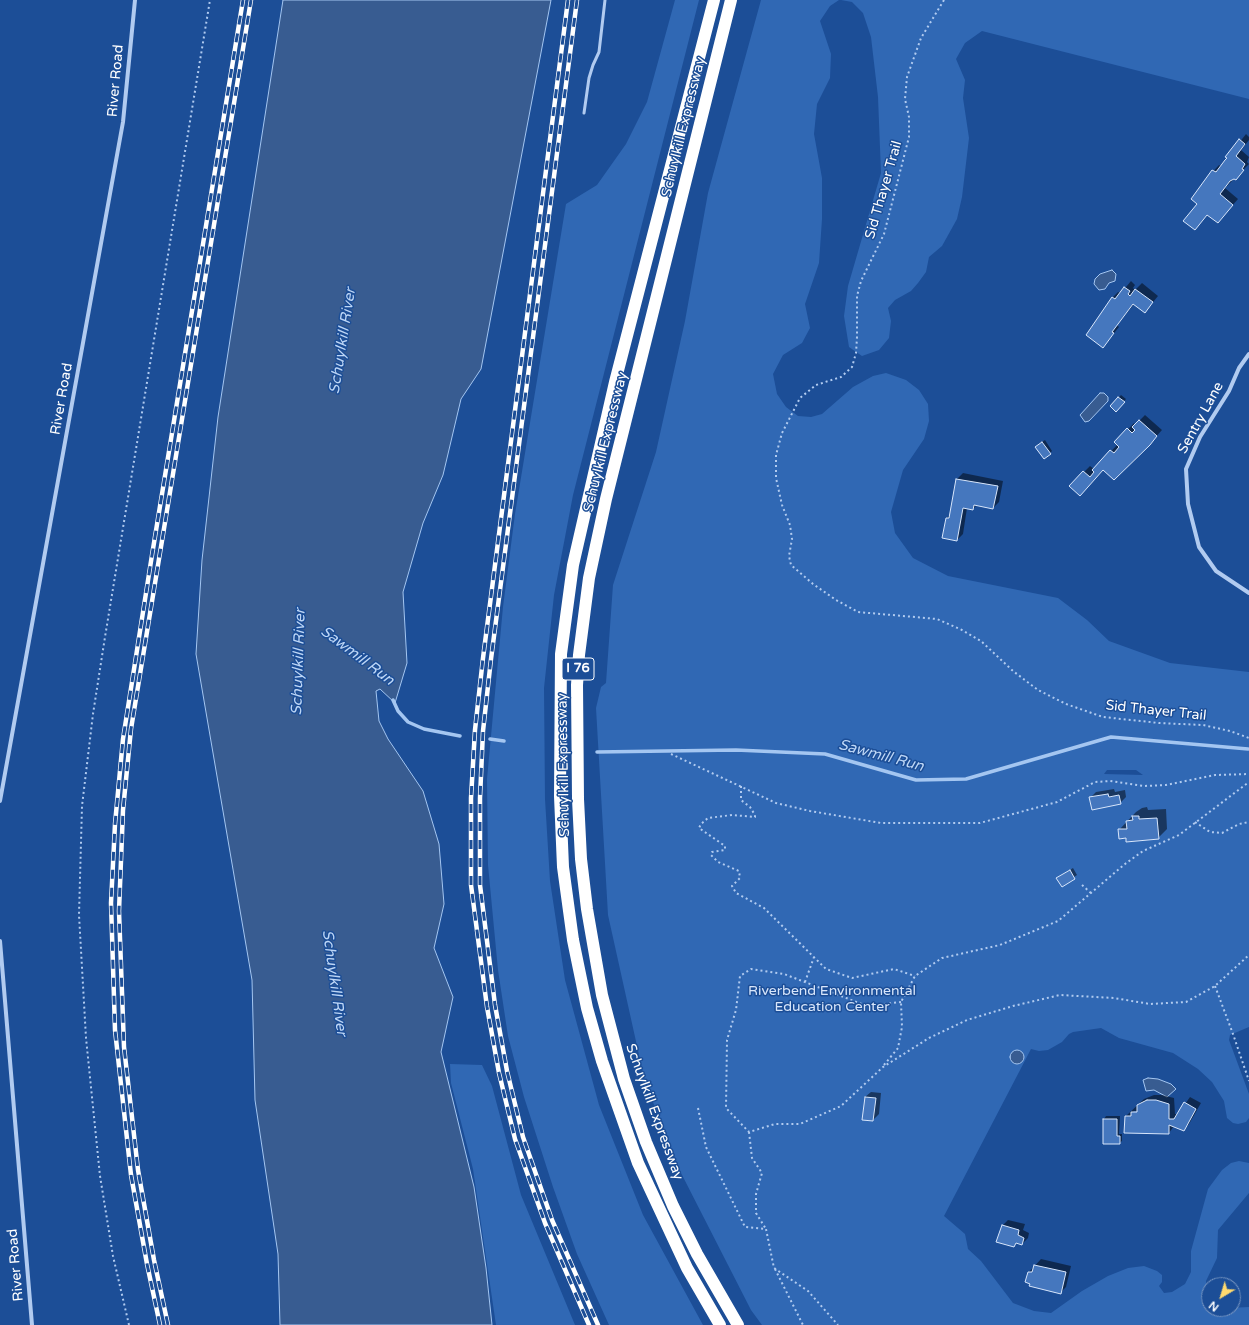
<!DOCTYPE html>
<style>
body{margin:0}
#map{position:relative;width:1249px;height:1325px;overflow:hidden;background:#1c4e97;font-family:"Varela Round",sans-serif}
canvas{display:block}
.north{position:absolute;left:1201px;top:1277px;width:40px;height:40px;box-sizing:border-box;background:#1c4e97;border:1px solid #7795c1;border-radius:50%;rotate:218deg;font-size:11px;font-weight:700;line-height:16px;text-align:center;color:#fff}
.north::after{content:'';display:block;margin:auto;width:14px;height:18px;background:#ffda6f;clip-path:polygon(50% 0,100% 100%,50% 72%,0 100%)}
</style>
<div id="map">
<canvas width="1249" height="1325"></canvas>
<div class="north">N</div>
</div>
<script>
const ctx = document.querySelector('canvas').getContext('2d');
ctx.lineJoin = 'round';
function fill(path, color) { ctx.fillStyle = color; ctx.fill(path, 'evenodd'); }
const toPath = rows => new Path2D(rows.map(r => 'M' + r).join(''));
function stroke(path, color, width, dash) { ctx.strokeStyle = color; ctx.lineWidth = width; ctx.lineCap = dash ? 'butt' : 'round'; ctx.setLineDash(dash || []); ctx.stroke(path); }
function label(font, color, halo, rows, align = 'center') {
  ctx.font = font + ' "Varela Round",sans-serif'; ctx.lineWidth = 3; ctx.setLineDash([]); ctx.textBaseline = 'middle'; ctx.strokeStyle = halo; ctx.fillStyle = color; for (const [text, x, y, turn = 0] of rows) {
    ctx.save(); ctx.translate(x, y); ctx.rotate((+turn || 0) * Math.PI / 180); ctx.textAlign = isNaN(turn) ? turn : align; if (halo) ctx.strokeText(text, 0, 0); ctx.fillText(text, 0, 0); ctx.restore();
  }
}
fill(toPath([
 [675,0,699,0,573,495,554,595,544,688,545,799,550,881,565,980,599,1105,643,1215,703,1325,609,1325,577,1254,553,1187,524,1097,508,1036,498,970,488,865,487,779,503,607,515,514,566,204,597,185,626,144,647,102],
 [761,0,839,0,830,6,820,21,831,54,830,78,817,104,814,134,822,178,822,219,819,263,805,304,810,328,802,343,783,355,773,374,777,394,786,407,798,416,811,417,822,414,853,387,873,376,886,373,906,380,919,390,928,404,929,421,924,439,903,470,891,512,895,533,913,558,948,576,1058,598,1087,620,1109,641,1170,663,1249,672,1249,1027,1230,1035,1229,1040,1249,1094,1249,1118,1246,1122,1238,1124,1233,1123,1227,1118,1224,1101,1212,1082,1198,1069,1173,1053,1119,1038,1101,1028,1073,1032,1069,1034,1062,1042,1048,1050,1039,1051,1031,1049,944,1216,965,1234,968,1249,981,1261,1013,1303,1034,1311,1051,1313,1082,1291,1108,1276,1128,1268,1144,1266,1157,1271,1162,1275,1162,1282,1159,1286,1164,1293,1172,1292,1185,1284,1191,1272,1191,1251,1208,1189,1222,1170,1231,1163,1239,1161,1249,1163,1249,1193,1218,1230,1217,1258,1206,1281,1209,1309,1249,1307,1249,1325,762,1325,751,1310,681,1173,645,1082,608,915,596,708,601,687,606,683,613,585,656,452,685,321,708,193],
 [1107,770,1136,770,1143,775,1104,774],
 [841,0,1249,0,1249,99,982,31,965,43,956,59,965,80,963,98,969,138,962,197,957,219,942,246,929,257,926,272,918,283,911,291,895,300,888,308,891,321,889,338,879,350,862,356,849,347,844,316,848,286,881,173,878,97,871,37,863,13,852,2],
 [450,1064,482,1065,492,1086,521,1195,575,1325,496,1325,473,1169,451,1083]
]), '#3068b4');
const water = toPath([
 [283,0,551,0,481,369,461,399,443,475,423,523,403,592,407,663,395,703,380,689,376,691,379,721,388,739,423,791,439,844,444,904,434,948,453,997,441,1052,474,1187,486,1268,492,1325,280,1325,278,1254,255,1100,252,980,196,654,202,560,218,417,283,0],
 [1112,270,1116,274,1115,281,1109,283,1105,289,1099,290,1094,284,1095,279,1100,274,1112,270],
 [1100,393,1104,393,1108,397,1108,401,1089,421,1085,422,1080,415,1100,393],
 '1010 1057a7 7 0 1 1 14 0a7 7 0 1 1-14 0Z',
 [1148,1078,1158,1079,1171,1084,1176,1089,1167,1097,1154,1090,1146,1091,1143,1080,1148,1078]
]);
fill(water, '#385c91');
stroke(water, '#a4c6f1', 1);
fill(toPath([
 [1246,134,1249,137,1249,140,1241,150,1249,157,1247,162,1249,164,1225,188,1238,199,1218,222,1208,214,1200,223,1199,204,1206,179,1219,165,1221,166],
 [1131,281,1135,285,1133,288,1135,290,1142,283,1158,296,1145,312,1134,304,1117,325,1119,327,1103,347,1087,335,1113,297,1118,292,1121,293],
 [1121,395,1126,399,1116,410,1111,406],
 [1145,415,1162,430,1134,461,1125,467,1104,469,1086,489,1084,472,1090,466,1094,469,1118,444,1116,442,1134,423,1135,425],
 [1045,440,1052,451,1050,453,1039,444],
 [963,473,1003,481,999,502,993,508,977,505,973,509,967,508,963,534,957,540,947,518,951,514,957,479],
 [1114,789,1115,792,1125,790,1126,797,1120,803,1090,798,1096,792],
 [1147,807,1148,810,1166,809,1167,829,1158,838,1127,837,1119,830,1136,812,1142,808],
 [1073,868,1077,875,1062,885,1060,876],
 [871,1092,881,1093,879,1114,873,1120,865,1097],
 [1154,1095,1162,1095,1174,1098,1175,1114,1178,1114,1190,1097,1201,1103,1189,1124,1183,1130,1174,1126,1169,1133,1126,1116,1144,1099],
 [1134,1111,1142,1111,1132,1113],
 [1106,1116,1120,1116,1119,1134,1122,1134,1122,1141,1119,1143,1104,1143,1104,1119],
 [1008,1220,1025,1224,1023,1230,1029,1233,1028,1238,1022,1244,1018,1242,1014,1246,1003,1225],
 [1041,1259,1071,1266,1066,1287,1060,1293,1029,1272]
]), '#0007');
stroke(toPath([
 [393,700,398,711,408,722,424,729,460,736],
 [490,739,504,741],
 [597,752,736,750,825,754,916,780,966,779,1111,737,1248,749]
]), '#a4c6f1', 3.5);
const building = toPath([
 [1239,139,1245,144,1236,156,1245,164,1242,169,1244,170,1236,180,1234,179,1230,181,1220,194,1233,205,1218,223,1207,215,1195,230,1183,221,1197,204,1191,199,1212,170,1216,172,1225,160,1227,158,1225,157,1239,139],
 [1124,287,1130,291,1128,294,1130,296,1135,289,1153,302,1145,313,1133,304,1112,332,1114,333,1103,348,1086,335,1112,297,1115,299,1124,287],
 [1118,397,1125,402,1116,412,1110,406,1118,397],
 [1139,420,1157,436,1150,445,1114,480,1103,470,1080,496,1069,486,1083,471,1090,477,1094,472,1092,470,1110,450,1114,453,1119,447,1114,442,1127,428,1132,433,1135,430,1132,427,1139,420],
 [1042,442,1051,454,1044,459,1035,447,1042,442],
 [956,479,998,486,993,509,974,505,973,510,963,508,957,541,942,538,946,518,949,518,956,479],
 [1108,794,1109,797,1119,795,1121,804,1092,810,1089,797,1108,794],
 [1132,816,1139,816,1139,819,1157,818,1159,839,1126,842,1126,838,1119,839,1118,829,1127,829,1126,821,1133,820,1132,816],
 [1070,870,1075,879,1062,887,1056,878,1070,870],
 [865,1097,876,1098,873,1121,862,1120,865,1097],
 [1147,1100,1156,1100,1169,1104,1169,1119,1174,1119,1184,1102,1196,1109,1184,1131,1169,1125,1169,1134,1124,1133,1125,1116,1131,1116,1131,1112,1137,1112,1137,1105,1147,1100],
 [1103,1119,1117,1119,1117,1136,1120,1136,1120,1144,1103,1144,1103,1119],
 [1002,1225,1019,1230,1018,1235,1024,1238,1022,1245,1016,1243,1014,1247,996,1242,1002,1225],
 [1034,1265,1066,1272,1061,1294,1029,1286,1030,1284,1025,1282,1028,1272,1032,1272,1034,1265]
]);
fill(building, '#4577be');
stroke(building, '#d8e6fb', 1);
stroke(toPath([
 [944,0,921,38,907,77,905,99,909,117,909,137,884,234,861,281,857,296,857,337,856,353,852,367,841,377,816,385,800,398,782,433,776,455,776,478,782,505,790,525,792,539,789,556,791,565,813,584,836,600,858,612,937,619,962,630,981,641,1013,671,1038,690,1066,704,1103,717,1159,723,1203,725,1230,731,1249,738],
 [671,754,776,803,810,811,881,823,980,823,1057,802,1095,782,1110,781,1144,786,1166,785,1215,775,1249,774],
 [741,786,741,800,750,807,755,815,755,817,732,815,708,818,701,824,699,828,725,846,725,850,712,852,711,855,718,862,739,871,740,878,732,886,736,893,764,908,826,969,852,978,894,969,915,976],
 [1195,822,1210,832,1222,833,1239,824,1249,822],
 [1082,885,1091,893],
 [805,982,814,957],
 [1215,986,1233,1034,1249,1081],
 [901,1002,867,1006,784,974,751,969,740,976,736,1010,727,1040,726,1108,749,1132,775,1124,800,1124,841,1106,883,1067,929,1038,967,1020,1013,1006,1060,995,1114,998,1150,1004,1186,1002,1215,986,1249,955],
 [884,1065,898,1048,902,1027,901,1002,915,976,942,958,1000,945,1058,921,1125,864,1143,851,1179,835,1249,782],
 [698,1108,706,1147,745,1227,766,1229,774,1268,808,1291,838,1325],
 [749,1132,752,1158,762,1173,756,1194,756,1213,766,1229],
 [775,1269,803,1325],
 [129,1325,113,1256,100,1176,86,1038,79,915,82,806,93,714,105,637,210,0]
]), '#b1cbf0', 2, [2, 3]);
stroke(toPath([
 [584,113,589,78,593,65,599,52,605,0]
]), '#b1cbf0', 3);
stroke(toPath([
 [1249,354,1239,368,1229,391,1200,437,1186,469,1188,504,1199,547,1216,571,1249,593],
 [0,801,123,122,135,0],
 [0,941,32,1325]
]), '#b1cbf0', 4);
stroke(toPath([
 [714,0,615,382,573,565,561,654,560,796,563,867,573,940,587,1008,602,1061,638,1163,687,1268,720,1325],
 [731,0,606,499,589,578,579,655,577,685,578,799,581,859,587,909,602,995,624,1079,646,1142,673,1206,697,1254,738,1325]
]), '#fff', 12);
const rail = toPath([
 [568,0,483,658,475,730,471,798,471,885,487,1007,499,1073,515,1139,545,1223,589,1325],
 [577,0,491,659,483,731,480,798,480,885,495,1005,507,1071,523,1137,552,1220,598,1325],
 [160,1325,147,1264,131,1175,115,1030,111,903,115,824,123,739,152,555,243,0],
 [168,1325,154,1260,138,1170,124,1047,119,911,123,810,131,729,251,0]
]);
stroke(rail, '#fff', 4.5);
stroke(rail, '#1c4e97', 3, [9]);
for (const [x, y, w] of [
 [578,669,32]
]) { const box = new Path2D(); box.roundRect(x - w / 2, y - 11, w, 22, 3); ctx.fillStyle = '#1c4e97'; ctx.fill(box); stroke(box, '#fff', 1); }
label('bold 13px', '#fff', null, [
 ["I 76",578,669]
]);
label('14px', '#fff', '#1c4e97', [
 ["River Road",116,81,-85],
 ["Schuylkill Expressway",684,127,-76],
 ["Sid Thayer Trail",884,190,-74],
 ["River Road",62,399,-80],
 ["Sentry Lane",1201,418,-61],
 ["Schuylkill Expressway",606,442,-76],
 ["Sid Thayer Trail",1156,711,6],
 ["Schuylkill Expressway",564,765,-91],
 ["Schuylkill Expressway",654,1112,70],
 ["River Road",16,1265,-95]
]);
label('14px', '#d8e6fb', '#1c4e97', [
 ["Riverbend Environmental",832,991],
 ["Education Center",832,1007]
]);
label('italic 15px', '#bdd6f6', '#1c4e97', [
 ["Schuylkill River",343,341,-81],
 ["Sawmill Run",357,656,37],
 ["Schuylkill River",299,662,-88],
 ["Sawmill Run",881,756,15],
 ["Schuylkill River",334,983,82]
]);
</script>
